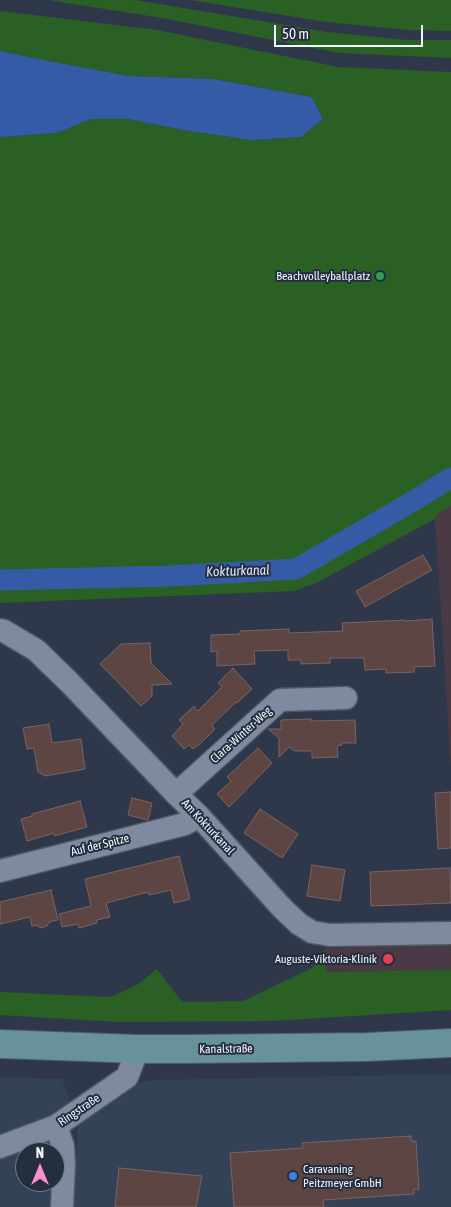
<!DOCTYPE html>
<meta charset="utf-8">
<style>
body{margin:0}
#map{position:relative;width:451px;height:1207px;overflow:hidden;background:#2e384a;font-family:"Asap Condensed",sans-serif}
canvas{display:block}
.north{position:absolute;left:15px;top:1142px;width:50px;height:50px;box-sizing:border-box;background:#242e3f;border:1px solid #767e8b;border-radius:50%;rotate:0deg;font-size:14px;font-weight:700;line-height:20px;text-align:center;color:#f0f5fe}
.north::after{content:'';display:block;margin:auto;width:18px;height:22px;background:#f890cb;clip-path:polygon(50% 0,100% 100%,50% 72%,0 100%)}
.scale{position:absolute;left:274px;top:25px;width:149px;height:22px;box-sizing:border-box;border:2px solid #f0f5fe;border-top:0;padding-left:6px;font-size:15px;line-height:18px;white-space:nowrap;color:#f0f5fe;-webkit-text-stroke:4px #242e3f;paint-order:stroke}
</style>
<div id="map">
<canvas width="451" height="1207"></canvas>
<div class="north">N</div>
<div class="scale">50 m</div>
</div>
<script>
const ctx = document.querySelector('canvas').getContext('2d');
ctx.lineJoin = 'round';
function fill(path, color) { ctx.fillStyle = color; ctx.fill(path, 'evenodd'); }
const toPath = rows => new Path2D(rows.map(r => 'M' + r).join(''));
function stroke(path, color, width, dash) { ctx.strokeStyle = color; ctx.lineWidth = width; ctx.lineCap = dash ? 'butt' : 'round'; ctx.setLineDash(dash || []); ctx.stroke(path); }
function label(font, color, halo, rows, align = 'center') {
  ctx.font = font + ' "Asap Condensed",sans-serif'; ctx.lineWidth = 4; ctx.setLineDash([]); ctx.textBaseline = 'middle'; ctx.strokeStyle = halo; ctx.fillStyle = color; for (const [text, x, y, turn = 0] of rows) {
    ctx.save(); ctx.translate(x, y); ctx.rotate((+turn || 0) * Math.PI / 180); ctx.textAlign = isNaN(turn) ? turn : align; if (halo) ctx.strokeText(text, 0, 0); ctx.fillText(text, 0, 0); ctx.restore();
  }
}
fill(toPath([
 [451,1074,451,1207,74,1207,78,1122,128,1089,143,1082,159,1080],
 [0,1077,62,1079,71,1105,54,1152,25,1152,25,1182,51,1182,50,1207,0,1207]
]), '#344258');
fill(toPath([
 [451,506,451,769,435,519,436,514],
 [451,943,451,970,326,972,325,949]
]), '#4a3a46');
fill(toPath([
 [48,0,135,0,327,32,407,40,451,40,451,58,339,53,168,19],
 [190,0,451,0,451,31,409,30,326,22],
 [0,11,157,30,338,67,451,72,451,506,437,514,435,519,316,583,294,591,0,603,0,137,57,133,91,119,128,119,183,130,251,140,301,137,323,119,312,97,213,79,129,76,54,62,0,51],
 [325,949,326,972,451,970,451,1010,272,1021,118,1022,0,1015,0,992,110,997,137,985,157,969,182,1002,243,1001,312,968]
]), '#2a6024');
fill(toPath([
 [0,51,54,62,129,76,213,79,312,97,323,119,301,137,251,140,183,130,128,119,91,119,57,133,0,137]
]), '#355ba6');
stroke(toPath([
 [0,580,169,576,296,569,398,510,451,478]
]), '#355ba6', 21);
const building = toPath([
 [423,555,432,570,365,607,356,591,423,555],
 [432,619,435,666,414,667,414,672,386,673,386,669,365,670,364,658,330,658,330,663,301,664,301,660,288,660,288,650,254,651,255,664,217,666,217,651,211,652,211,635,240,634,240,631,289,629,289,633,343,631,342,623,405,620,405,621,432,619],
 [150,643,151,663,172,684,152,685,152,696,141,706,100,664,121,644,150,643],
 [233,668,252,689,237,703,236,702,212,725,215,729,201,743,193,749,189,745,184,749,172,736,183,724,179,720,194,706,198,711,222,687,218,683,233,668],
 [311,719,311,721,355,720,356,743,342,743,342,745,337,746,338,757,312,758,312,751,295,751,289,747,279,757,279,738,268,729,281,729,281,720,311,719],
 [49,724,52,743,81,739,85,769,45,776,38,772,34,748,27,749,23,728,49,724],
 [258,748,272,763,229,807,217,794,231,781,227,777,258,748],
 [451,792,451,848,438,849,435,793,451,792],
 [132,798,152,803,148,820,128,815,132,798],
 [80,801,87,827,54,836,54,833,27,841,21,819,32,816,32,814,80,801],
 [260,809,298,834,282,858,244,833,260,809],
 [179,856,190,899,174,903,171,890,149,895,148,892,106,903,110,917,97,920,97,923,79,928,78,924,62,927,59,914,91,906,85,879,179,856],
 [312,865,345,870,340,901,307,896,312,865],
 [450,868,451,903,371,906,370,872,450,868],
 [51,890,58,920,49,922,47,926,40,928,37,925,32,926,30,917,0,924,0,902,51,890],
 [411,1136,411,1141,416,1141,419,1189,414,1189,414,1194,323,1200,324,1207,234,1207,230,1153,303,1148,302,1143,411,1136],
 [119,1168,202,1176,196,1207,115,1207,119,1168]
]);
fill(building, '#5d4543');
stroke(building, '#7d6361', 1);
const minor = toPath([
 [0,630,4,631,36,650,69,682,176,794,199,816,283,909,299,924,312,932,330,935,451,933],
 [176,794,280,700,346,698],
 [0,871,185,824,199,816],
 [56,1126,63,1146,64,1164,62,1207],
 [0,1147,56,1126,127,1077,138,1049]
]);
const secondary = toPath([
 [0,1044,138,1049,187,1049,367,1047,451,1043]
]);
stroke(minor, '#4f5765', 25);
stroke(secondary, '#4f5765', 30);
stroke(minor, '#7e8a9f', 22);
stroke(secondary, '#67929a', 28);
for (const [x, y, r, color] of [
 [380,276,5,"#2e9e5b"],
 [388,959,6,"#e0444e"],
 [293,1176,5,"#3f7fe0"]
]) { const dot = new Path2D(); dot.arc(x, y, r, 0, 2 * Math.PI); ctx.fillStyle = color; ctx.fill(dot); stroke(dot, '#242e3f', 2); }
label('12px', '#f0f5fe', '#242e3f', [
 ["Beachvolleyballplatz",370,276],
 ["Auguste-Viktoria-Klinik",377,959],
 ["Caravaning",303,1169,"left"],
 ["Peitzmeyer GmbH",303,1183,"left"]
], 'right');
label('12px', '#f0f5fe', '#242e3f', [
 ["Clara-Winter-Weg",241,735,-42],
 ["Am Kokturkanal",208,827,47],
 ["Auf der Spitze",100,845,-14],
 ["Kanalstraße",226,1049,-1],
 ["Ringstraße",79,1110,-34]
]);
label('italic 14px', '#d8e4fa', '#242e3f', [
 ["Kokturkanal",238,571,-2]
]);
</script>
